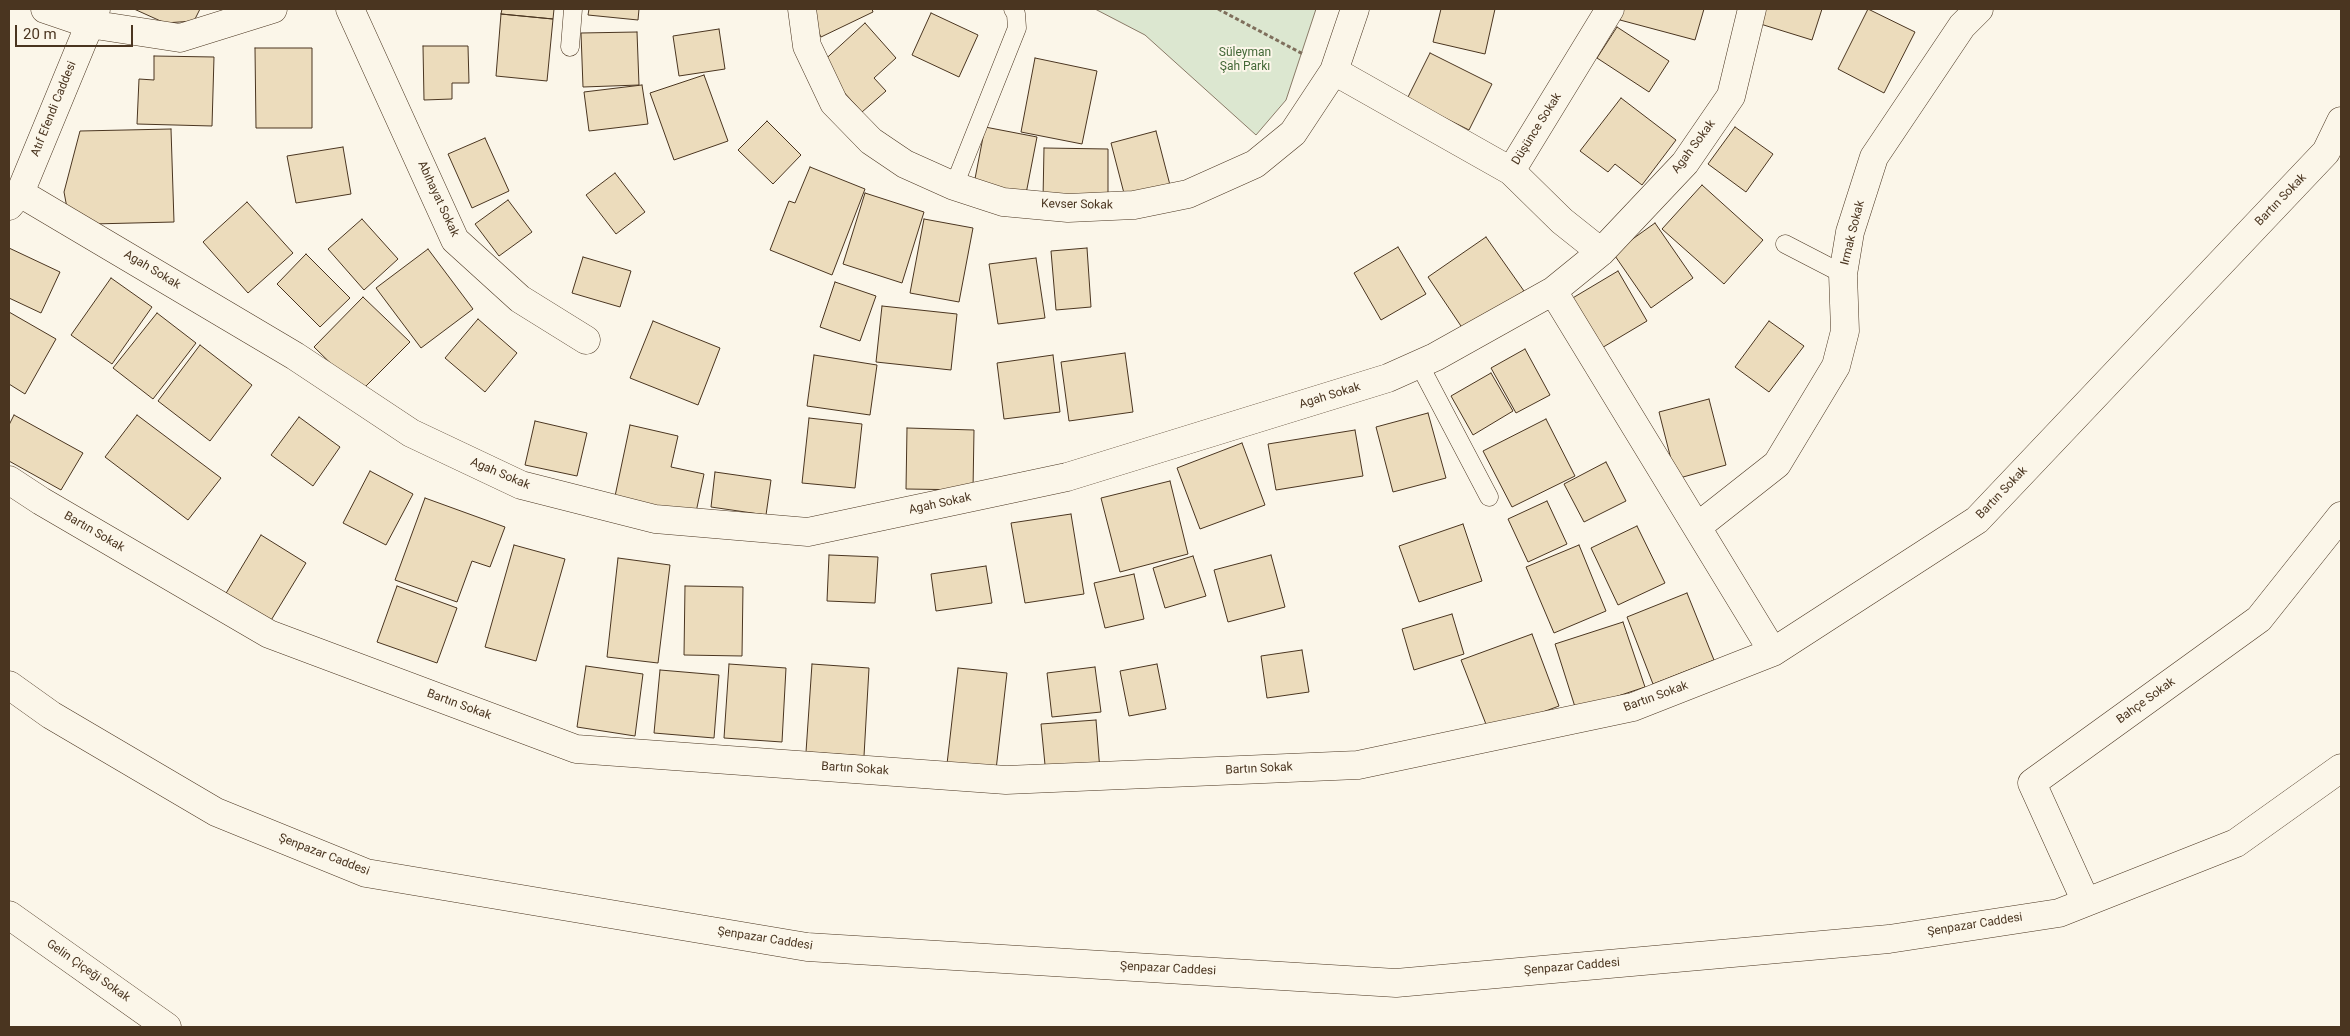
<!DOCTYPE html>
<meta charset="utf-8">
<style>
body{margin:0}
#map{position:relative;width:2350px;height:1036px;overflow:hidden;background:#fbf6e9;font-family:Roboto,sans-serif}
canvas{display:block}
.frame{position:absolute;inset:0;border:10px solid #4a3520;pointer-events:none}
.scale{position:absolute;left:15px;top:25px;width:118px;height:22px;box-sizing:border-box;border:2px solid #4a3520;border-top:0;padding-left:6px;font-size:15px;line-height:18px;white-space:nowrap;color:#4a3520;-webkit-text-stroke:4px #fbf6e9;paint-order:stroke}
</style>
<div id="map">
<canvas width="2350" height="1036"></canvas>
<div class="frame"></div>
<div class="scale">20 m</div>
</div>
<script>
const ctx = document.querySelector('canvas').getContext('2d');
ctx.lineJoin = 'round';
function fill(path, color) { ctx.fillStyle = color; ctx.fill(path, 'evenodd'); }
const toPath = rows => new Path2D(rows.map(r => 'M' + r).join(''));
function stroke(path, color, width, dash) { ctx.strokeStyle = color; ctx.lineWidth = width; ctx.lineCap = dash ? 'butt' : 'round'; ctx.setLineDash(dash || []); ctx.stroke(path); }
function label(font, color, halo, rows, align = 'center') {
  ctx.font = font + ' Roboto,sans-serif'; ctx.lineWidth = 4; ctx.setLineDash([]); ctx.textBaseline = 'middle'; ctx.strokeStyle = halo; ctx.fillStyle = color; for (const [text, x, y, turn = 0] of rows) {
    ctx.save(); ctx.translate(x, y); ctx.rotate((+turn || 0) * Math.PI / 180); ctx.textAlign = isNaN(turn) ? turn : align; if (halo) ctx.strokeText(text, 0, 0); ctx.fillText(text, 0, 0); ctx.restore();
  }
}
const green = toPath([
 [1095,9,1316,9,1286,100,1256,135,1145,35,1095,9]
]);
fill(green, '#dce7d0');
stroke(green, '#887966', 1);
const building = toPath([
 [134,9,200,9,194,21,165,23,134,9],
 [502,9,554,9,553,19,501,14,502,9],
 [589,9,639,9,638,20,588,15,589,9],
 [807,9,872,9,873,12,821,37,807,9],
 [1441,9,1495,9,1485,54,1433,42,1441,9],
 [1623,9,1704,9,1695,40,1620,20,1623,9],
 [1758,9,1822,9,1812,40,1754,22,1758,9],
 [1868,9,1915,32,1884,93,1838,69,1868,9],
 [931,13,978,35,959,77,912,55,931,13],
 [501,14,553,19,547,81,496,76,501,14],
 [865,23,896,58,874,78,886,91,862,112,819,65,865,23],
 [1617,27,1669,61,1649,92,1597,58,1617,27],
 [719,29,725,69,679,76,673,36,719,29],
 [637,32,639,85,583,87,581,33,637,32],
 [423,46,468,46,469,83,452,83,452,99,424,100,423,46],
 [255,48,312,48,312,128,256,128,255,48],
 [1430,53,1492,84,1469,130,1407,99,1430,53],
 [154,56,214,57,212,126,137,124,139,79,154,80,154,56],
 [1035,58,1097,71,1082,144,1021,132,1035,58],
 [704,75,728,141,674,160,650,93,704,75],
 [642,85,648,124,589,131,584,92,642,85],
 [1621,98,1676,140,1642,185,1615,164,1608,172,1580,151,1621,98],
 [767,121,801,155,773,184,738,150,767,121],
 [985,127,1037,137,1025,199,973,189,985,127],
 [1735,127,1773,154,1746,192,1708,164,1735,127],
 [171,129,174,222,92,224,67,208,64,192,80,131,171,129],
 [1156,131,1171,189,1126,201,1111,143,1156,131],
 [485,138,509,191,472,208,448,154,485,138],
 [343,147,351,194,296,203,287,156,343,147],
 [1044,148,1108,149,1108,200,1043,199,1044,148],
 [810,167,865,189,832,275,770,250,789,201,795,203,810,167],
 [615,173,645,212,616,234,586,195,615,173],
 [1702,185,1763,240,1724,284,1662,229,1702,185],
 [865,193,924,212,902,283,843,264,865,193],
 [508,200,532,232,499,256,475,224,508,200],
 [247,202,293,253,248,293,203,242,247,202],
 [362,219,398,259,364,290,328,249,362,219],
 [924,219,973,228,959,302,910,293,924,219],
 [1655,223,1693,278,1651,308,1613,253,1655,223],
 [1486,237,1524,291,1465,332,1428,277,1486,237],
 [1398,247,1426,294,1381,320,1354,273,1398,247],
 [9,248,60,272,41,313,9,298,9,248],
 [1087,248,1091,307,1056,310,1051,251,1087,248],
 [428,249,473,309,421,348,376,288,428,249],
 [306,254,350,298,320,327,277,284,306,254],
 [583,257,631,271,620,307,572,293,583,257],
 [1036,258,1045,318,998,324,989,264,1036,258],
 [1618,271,1647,321,1600,349,1571,299,1618,271],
 [111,278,152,307,112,364,71,335,111,278],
 [835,282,876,296,860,341,820,327,835,282],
 [363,297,410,342,360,392,314,347,363,297],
 [882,306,957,314,951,370,876,362,882,306],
 [9,312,56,339,25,394,9,384,9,312],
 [157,313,196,343,153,399,113,368,157,313],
 [478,319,517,353,485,392,445,358,478,319],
 [653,321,720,348,698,405,630,378,653,321],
 [1769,321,1804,346,1769,392,1735,367,1769,321],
 [200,345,252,385,210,441,158,401,200,345],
 [1525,349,1550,395,1516,413,1491,368,1525,349],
 [1125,353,1133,412,1069,421,1061,362,1125,353],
 [814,355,877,365,870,415,807,406,814,355],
 [1053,355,1060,412,1004,419,997,363,1053,355],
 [1491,373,1513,411,1473,435,1451,396,1491,373],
 [1709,399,1726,465,1676,479,1659,412,1709,399],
 [1428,413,1446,478,1393,492,1376,427,1428,413],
 [14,415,83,453,61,490,9,461,9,425,14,415],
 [137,415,221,478,188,520,105,457,137,415],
 [299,417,340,447,313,486,271,455,299,417],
 [809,418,862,424,855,488,802,483,809,418],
 [1546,419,1575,476,1512,507,1483,451,1546,419],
 [535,421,587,433,577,476,525,465,535,421],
 [630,425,678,436,671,467,704,474,695,517,614,501,630,425],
 [907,428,974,430,973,490,906,489,907,428],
 [1355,430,1363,476,1276,490,1268,444,1355,430],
 [1242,443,1265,505,1200,529,1177,468,1242,443],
 [1606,462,1626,501,1584,522,1564,484,1606,462],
 [370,471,413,494,386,545,343,523,370,471],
 [715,472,771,480,766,515,711,507,715,472],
 [1170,481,1188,554,1120,572,1101,498,1170,481],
 [425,498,505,527,490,567,472,561,457,602,395,580,425,498],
 [1547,501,1567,544,1528,562,1508,519,1547,501],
 [1071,514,1084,594,1025,603,1011,523,1071,514],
 [1463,524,1482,581,1419,602,1399,546,1463,524],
 [1637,526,1665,583,1618,605,1591,548,1637,526],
 [261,535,306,563,270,622,225,595,261,535],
 [514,545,565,559,536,661,485,647,514,545],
 [1579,545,1606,611,1554,633,1526,567,1579,545],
 [829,555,878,557,875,603,827,601,829,555],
 [1271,555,1285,607,1228,622,1214,570,1271,555],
 [1193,556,1206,596,1165,608,1153,568,1193,556],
 [618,558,670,565,658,663,607,657,618,558],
 [986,566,992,603,936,611,931,574,986,566],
 [1134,574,1144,619,1105,628,1094,583,1134,574],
 [397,586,457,608,437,663,377,642,397,586],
 [685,586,743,587,742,656,684,655,685,586],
 [1687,593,1714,660,1653,684,1627,617,1687,593],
 [1452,614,1464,654,1414,670,1402,629,1452,614],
 [1623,622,1645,687,1576,710,1555,644,1623,622],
 [1532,634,1559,706,1489,732,1461,660,1532,634],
 [1302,650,1309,692,1267,698,1261,656,1302,650],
 [729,664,786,668,782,742,724,738,729,664],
 [812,664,869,668,864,756,806,752,812,664],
 [1157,664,1166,709,1129,716,1120,671,1157,664],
 [586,666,643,674,635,736,577,727,586,666],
 [1095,667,1101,712,1052,717,1047,673,1095,667],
 [958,668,1007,673,996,770,947,764,958,668],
 [660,670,719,675,714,738,654,733,660,670],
 [1096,720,1100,771,1046,775,1041,724,1096,720]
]);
fill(building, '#ecdcbc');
stroke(building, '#4a3520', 1);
const lane = toPath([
 [570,47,573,9],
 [954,186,1017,28,1016,14,1013,9],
 [1785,244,1843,274],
 [1419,364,1489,497]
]);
const street = toPath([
 [45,9,89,24,180,38,273,9],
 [350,9,455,240,520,299,586,340],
 [802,9,807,46,834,103,871,141,905,164,954,186,1003,202,1068,208,1134,205,1188,194,1255,164,1293,133,1334,71,1355,9],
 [1334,71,1511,171],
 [20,193,295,356,411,433,521,485,655,519,808,532,1067,477,1388,378,1435,357,1553,291,1601,252,1685,163,1731,96,1752,9],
 [9,206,20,193,96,9],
 [1601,252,1562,221,1511,171,1610,9],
 [1553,291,1773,652],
 [9,480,41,501,269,634,576,749,1006,780,1358,765,1633,707,1773,652,1977,520,2326,152,2341,121],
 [1697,527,1777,464,1836,366,1845,331,1843,274,1850,232,1874,157,1962,26,1979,9],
 [9,685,51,715,216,812,366,873,807,947,1396,983,1889,939,2059,913,2236,843,2341,768],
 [2086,902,2032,783,2259,619,2341,516],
 [9,915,167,1027]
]);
stroke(lane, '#4a3520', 19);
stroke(street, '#4a3520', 29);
stroke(toPath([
 [1218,9,1303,54]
]), '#7f6f5c', 3, [4, 2.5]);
stroke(lane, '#fbf6e9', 18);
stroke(street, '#fbf6e9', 28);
label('12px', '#436837', '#fbf6e9', [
 ["Süleyman",1245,53],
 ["Şah Parkı",1245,67]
]);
label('12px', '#4a3520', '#fbf6e9', [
 ["Atıf Efendi Caddesi",54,109,-68],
 ["Düşünce Sokak",1537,129,-58],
 ["Agah Sokak",1694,147,-53],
 ["Abıhayat Sokak",438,199,65],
 ["Bartın Sokak",2281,200,-46],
 ["Kevser Sokak",1077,205,1],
 ["Irmak Sokak",1853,233,-76],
 ["Agah Sokak",152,270,31],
 ["Agah Sokak",1330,396,-17],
 ["Agah Sokak",500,474,23],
 ["Bartın Sokak",2002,493,-46],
 ["Agah Sokak",940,504,-12],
 ["Bartın Sokak",94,532,30],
 ["Bartın Sokak",1656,697,-20],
 ["Bahçe Sokak",2146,701,-36],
 ["Bartın Sokak",459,705,20],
 ["Bartın Sokak",855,769,4],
 ["Bartın Sokak",1259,769,-3],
 ["Şenpazar Caddesi",324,855,21],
 ["Şenpazar Caddesi",1975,925,-9],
 ["Şenpazar Caddesi",765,939,9],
 ["Şenpazar Caddesi",1572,967,-5],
 ["Şenpazar Caddesi",1168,969,3],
 ["Gelin Çiçeği Sokak",88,971,35]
]);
</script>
